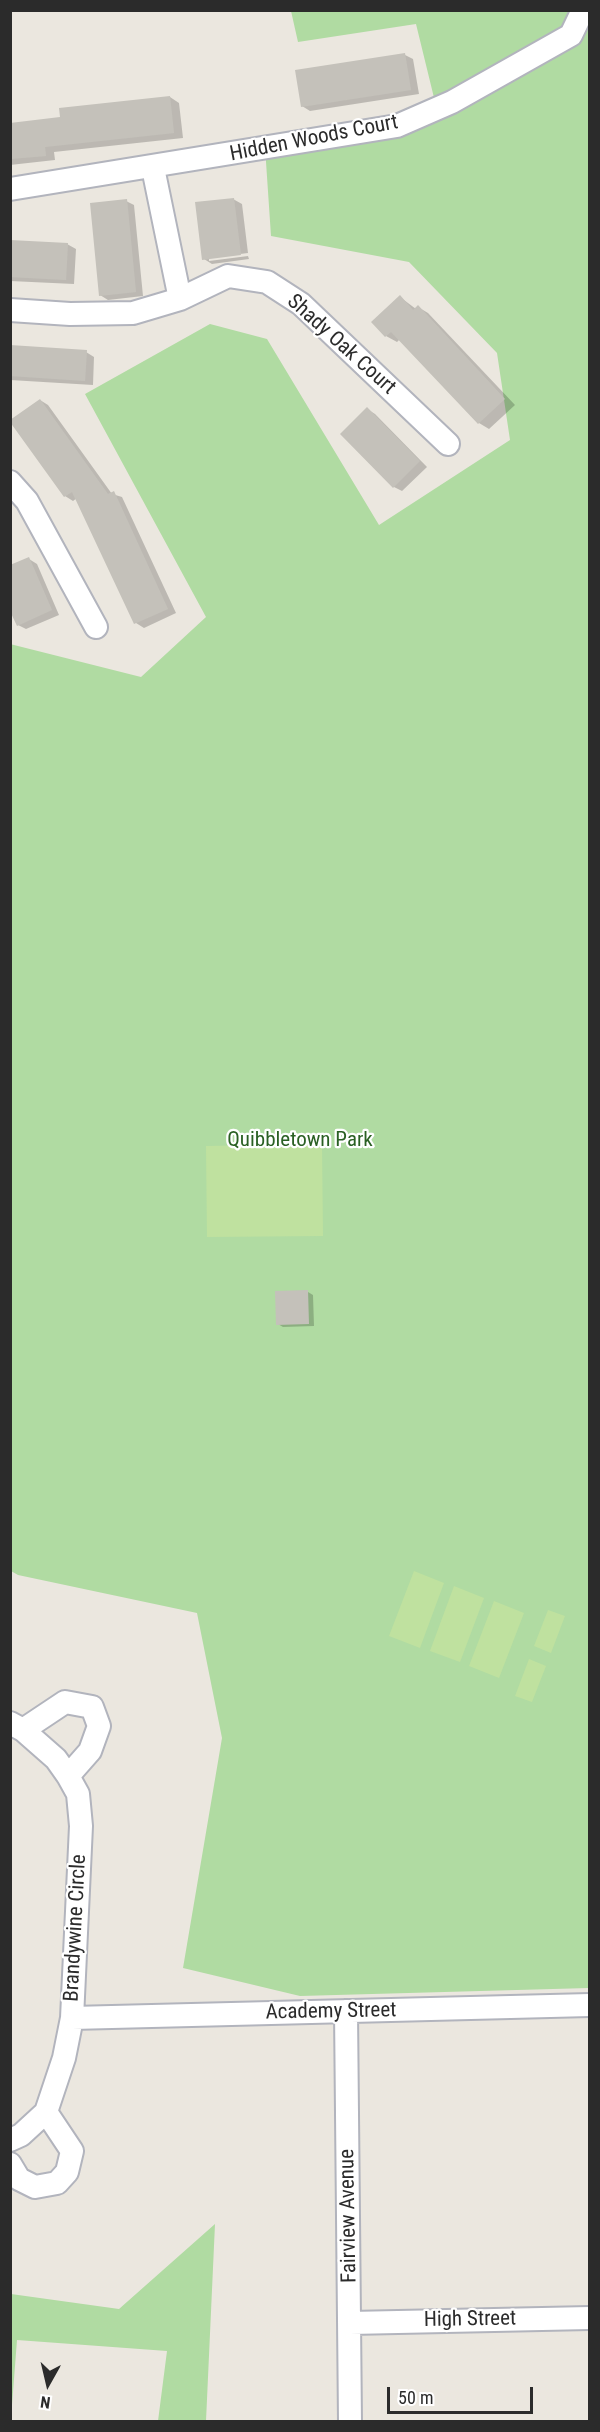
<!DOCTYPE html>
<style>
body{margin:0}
#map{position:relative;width:600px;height:2432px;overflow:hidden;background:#ebe7df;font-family:"Roboto Condensed",sans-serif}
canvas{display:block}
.frame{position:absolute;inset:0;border:12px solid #2b2b2b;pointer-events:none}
.north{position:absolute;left:18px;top:2354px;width:60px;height:60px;-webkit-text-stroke:4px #fff;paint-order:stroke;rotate:188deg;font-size:16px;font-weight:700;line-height:24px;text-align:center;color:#2b2b2b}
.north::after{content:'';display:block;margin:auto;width:21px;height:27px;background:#2b2b2b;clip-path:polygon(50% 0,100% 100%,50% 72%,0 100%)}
.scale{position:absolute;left:387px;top:2387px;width:146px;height:27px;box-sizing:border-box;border:3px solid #2b2b2b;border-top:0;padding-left:8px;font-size:18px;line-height:21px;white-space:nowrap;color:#2b2b2b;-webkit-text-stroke:4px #fff;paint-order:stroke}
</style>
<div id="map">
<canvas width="600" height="2432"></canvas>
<div class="frame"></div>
<div class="north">N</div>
<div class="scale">50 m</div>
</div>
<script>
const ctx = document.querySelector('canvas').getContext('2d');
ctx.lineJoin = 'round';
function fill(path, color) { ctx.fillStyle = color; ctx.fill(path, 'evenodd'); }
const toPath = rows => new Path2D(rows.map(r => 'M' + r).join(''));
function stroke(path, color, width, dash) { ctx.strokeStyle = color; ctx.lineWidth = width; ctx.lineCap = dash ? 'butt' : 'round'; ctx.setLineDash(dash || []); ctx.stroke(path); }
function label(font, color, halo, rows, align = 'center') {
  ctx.font = font + ' "Roboto Condensed",sans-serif'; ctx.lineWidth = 4.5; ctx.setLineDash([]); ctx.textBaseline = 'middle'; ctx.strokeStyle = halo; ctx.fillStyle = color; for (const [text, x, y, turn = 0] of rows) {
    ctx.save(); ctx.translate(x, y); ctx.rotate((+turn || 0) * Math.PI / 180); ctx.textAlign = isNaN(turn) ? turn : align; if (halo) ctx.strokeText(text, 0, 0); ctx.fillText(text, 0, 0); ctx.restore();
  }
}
fill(toPath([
 [291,11,589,11,589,1988,300,1996,183,1968,222,1738,197,1613,18,1575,11,1571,10,644,141,677,206,617,85,394,210,324,267,339,379,525,510,440,497,353,409,262,271,236,265,147,437,110,416,24,298,42],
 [215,2224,206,2421,158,2421,167,2351,17,2340,11,2418,11,2294,119,2309]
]), '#b0dba2');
fill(toPath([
 [322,1144,323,1236,207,1237,206,1146],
 [414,1571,444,1583,420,1648,389,1636],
 [454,1586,484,1598,460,1662,430,1651],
 [494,1601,524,1613,499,1678,469,1666],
 [548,1610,565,1616,551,1653,534,1646],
 [529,1659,546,1666,532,1702,515,1696]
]), '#bfe19f');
fill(toPath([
 [405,55,413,59,419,94,310,111,302,106],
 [170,97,179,103,183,138,54,152,55,160,10,165,10,124,62,118],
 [233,199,242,204,248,253,209,258,209,261,248,256,249,259,212,264,204,259],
 [126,201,134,205,143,296,108,300,100,295],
 [10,241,67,244,76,249,74,284,10,281],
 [400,297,416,309,418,307,428,313,515,405,489,429,479,423,400,339,397,342,386,336],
 [10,347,86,352,94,357,93,385,10,380],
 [40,400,48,405,112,494,122,497,176,613,144,628,136,623,77,498,73,501,65,496],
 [367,409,375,414,427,467,402,491,394,487,342,434],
 [29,559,37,564,59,615,26,629,18,625],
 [308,1292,313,1295,314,1326,283,1327,278,1324]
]), '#0003');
fill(toPath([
 [405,53,411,90,301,107,295,70],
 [170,96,174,133,45,147,46,156,10,159,10,123,60,117,59,108],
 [234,198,241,255,202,260,195,202],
 [127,199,136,292,99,296,90,203],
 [10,240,68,243,66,280,10,277],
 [400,295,413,310,418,305,505,399,478,424,391,332,385,337,371,322],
 [10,345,87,350,85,381,10,376],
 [40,399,108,494,114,491,168,609,134,624,72,492,64,497,10,422,10,420],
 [367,407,420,461,393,488,340,434],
 [29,557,52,610,17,626,10,611,10,565],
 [308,1290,309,1324,276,1325,275,1291]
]), '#c4c1ba');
const minor = toPath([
 [153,168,180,299],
 [10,189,397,126,452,102,571,35,583,10],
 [10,310,70,314,133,313,180,299,228,276,267,282,301,304,448,444],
 [10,482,27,501,96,627],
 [10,1723,23,1730,56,1759,68,1776,78,1794,81,1826,72,2018,64,2058,46,2112,21,2135,10,2140],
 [23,1730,65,1702,92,1707,99,1726,90,1751,68,1776],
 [346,2011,350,2422],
 [72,2018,590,2005],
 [10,2164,19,2179,35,2187,57,2183,67,2172,72,2151,46,2112],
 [350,2323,590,2318]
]);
stroke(minor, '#b2b4bd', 26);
stroke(minor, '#fff', 22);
label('21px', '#2b2b2b', '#fff', [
 ["Hidden Woods Court",314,139,-11],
 ["Shady Oak Court",341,345,42],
 ["Brandywine Circle",76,1928,-87],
 ["Academy Street",331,2012,-1],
 ["Fairview Avenue",349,2216,-91],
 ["High Street",470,2320,-1]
]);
label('21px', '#2a6023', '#fff', [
 ["Quibbletown Park",300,1141]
]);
</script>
